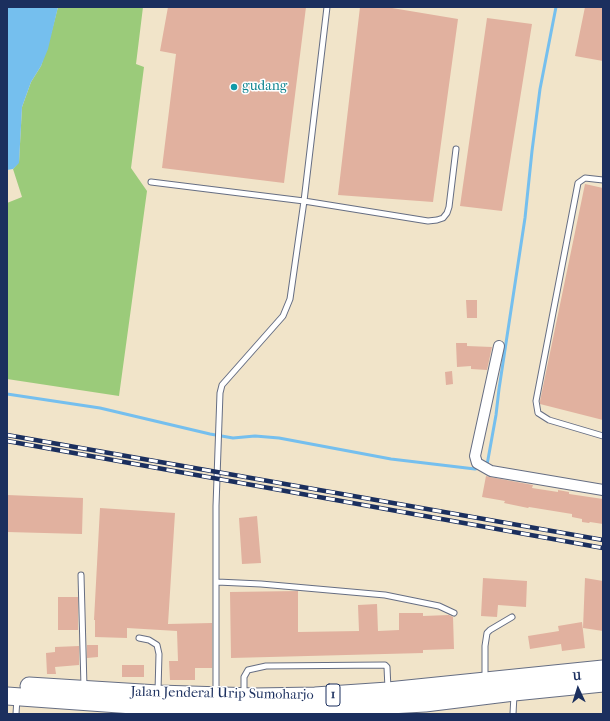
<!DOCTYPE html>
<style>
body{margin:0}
#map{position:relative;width:610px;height:721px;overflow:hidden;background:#f1e4c9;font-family:"IM FELL French Canon",serif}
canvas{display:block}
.frame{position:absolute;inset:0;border:8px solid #1b2f5e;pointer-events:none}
.north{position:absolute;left:558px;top:669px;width:40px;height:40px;-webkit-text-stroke:3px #fff;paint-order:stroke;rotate:356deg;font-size:11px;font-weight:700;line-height:16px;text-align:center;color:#1b2f5e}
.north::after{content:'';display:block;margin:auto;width:14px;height:18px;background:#1b2f5e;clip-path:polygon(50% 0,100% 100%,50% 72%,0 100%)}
</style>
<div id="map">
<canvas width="610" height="721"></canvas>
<div class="frame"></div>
<div class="north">U</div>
</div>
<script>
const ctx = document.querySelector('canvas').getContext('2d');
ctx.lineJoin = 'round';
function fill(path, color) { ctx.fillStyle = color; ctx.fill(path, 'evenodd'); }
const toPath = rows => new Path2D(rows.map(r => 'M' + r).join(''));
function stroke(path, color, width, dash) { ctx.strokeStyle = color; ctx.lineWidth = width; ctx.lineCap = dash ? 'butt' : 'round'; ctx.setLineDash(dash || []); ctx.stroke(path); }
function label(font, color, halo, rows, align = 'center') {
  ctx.font = font + ' "IM FELL French Canon",serif'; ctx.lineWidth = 3; ctx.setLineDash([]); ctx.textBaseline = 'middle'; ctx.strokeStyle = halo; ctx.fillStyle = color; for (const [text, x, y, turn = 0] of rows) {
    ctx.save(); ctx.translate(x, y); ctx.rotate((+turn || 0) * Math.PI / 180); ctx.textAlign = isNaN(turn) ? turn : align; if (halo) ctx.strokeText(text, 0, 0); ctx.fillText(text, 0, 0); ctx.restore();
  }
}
fill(toPath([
 [58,7,143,7,136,64,144,67,131,168,147,191,119,396,7,379,7,203,22,197,13,169,19,162,22,107,31,82,41,66,52,30]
]), '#9bcb7a');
fill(toPath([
 [7,7,58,7,48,49,41,66,31,82,22,107,19,163,13,169,7,170]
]), '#75bfee');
stroke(toPath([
 [7,394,100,408,210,434,233,438,255,436,279,438,391,459,475,469,479,468],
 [486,465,487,465,496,415,499,389,525,218,532,151,540,89,556,7]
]), '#75bfee', 3);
fill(toPath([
 [168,7,306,7,284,183,162,168,176,54,160,51],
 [360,7,386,7,458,19,433,202,338,195],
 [585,7,603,7,603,61,575,56],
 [487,18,532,24,502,211,460,206],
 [585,184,603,188,603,420,540,404,540,401],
 [466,300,477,300,477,318,467,318],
 [456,343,467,343,467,346,492,347,487,370,471,369,471,366,457,367],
 [452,371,453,384,446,385,445,372],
 [486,476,490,477,533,485,532,488,558,492,558,490,569,492,569,494,603,499,603,524,590,522,589,523,582,522,582,519,572,517,572,514,529,507,528,508,504,503,505,501,482,497],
 [7,495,83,498,82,534,7,532],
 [100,508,175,513,168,624,212,623,212,668,195,668,195,680,170,680,169,661,178,661,177,631,127,628,127,638,95,637,95,620,94,620],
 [257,516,261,563,242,564,239,518],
 [483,578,527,581,526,607,498,605,497,617,481,616],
 [585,578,603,581,603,631,583,628],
 [298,591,298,632,359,631,358,605,377,604,378,631,399,630,399,613,423,613,423,616,449,615,453,617,454,649,423,650,423,653,231,658,230,592],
 [58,597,78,597,78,630,58,630],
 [582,622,585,648,562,651,561,644,530,649,528,636,559,631,558,626],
 [87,645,98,645,98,657,87,658],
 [79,646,79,665,55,667,56,674,47,674,46,653,55,652,55,647],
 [122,665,144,665,144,677,122,677]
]), '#e1b19f');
const service = toPath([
 [603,180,585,178,578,183,536,401,538,413,549,420,603,436],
 [151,182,304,201,327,7],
 [81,575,84,687],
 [217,582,261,584,385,595,439,606,454,613],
 [139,638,149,640,157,645,159,654,158,691],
 [485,679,485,646,487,633,490,630,512,617],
 [216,694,216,506,220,393,222,385,283,316,290,299,304,201,428,221,437,220,443,218,447,213,449,207,456,149],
 [244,695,244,677,248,670,266,666,385,665,387,667,388,689],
 [16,714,17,698],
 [513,714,514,695]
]);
const minor = toPath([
 [499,346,475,456,477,463,491,471,603,490]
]);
const trunk = toPath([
 [29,686,158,694,255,697,315,696,388,691,603,669],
 [7,696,189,709,244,711,318,709,425,703,514,692,603,683]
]);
stroke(service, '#666e83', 7);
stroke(minor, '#666e83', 12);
stroke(trunk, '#666e83', 19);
stroke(service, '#fff', 5);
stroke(minor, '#fff', 10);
stroke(trunk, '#fff', 17);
const rail = toPath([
 [7,435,603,540],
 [7,441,603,548]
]);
stroke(rail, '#1b2f5e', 4.5);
stroke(rail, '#fff', 3, [9]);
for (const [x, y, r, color] of [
 [234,87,4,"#0f9aa8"]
]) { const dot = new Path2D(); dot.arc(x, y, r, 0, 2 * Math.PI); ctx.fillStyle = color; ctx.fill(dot); stroke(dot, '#fff', 1.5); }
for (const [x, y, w] of [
 [333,695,14]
]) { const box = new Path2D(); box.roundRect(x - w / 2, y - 11, w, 22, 3); ctx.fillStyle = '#fff'; ctx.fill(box); stroke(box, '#1b2f5e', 1); }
label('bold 13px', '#1b2f5e', null, [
 ["1",333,695]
]);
label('14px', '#0d838f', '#fff', [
 ["gudang",242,87]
], 'left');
label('14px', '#1b2f5e', '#fff', [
 ["Jalan Jenderal Urip Sumoharjo",222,694,1]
]);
</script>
